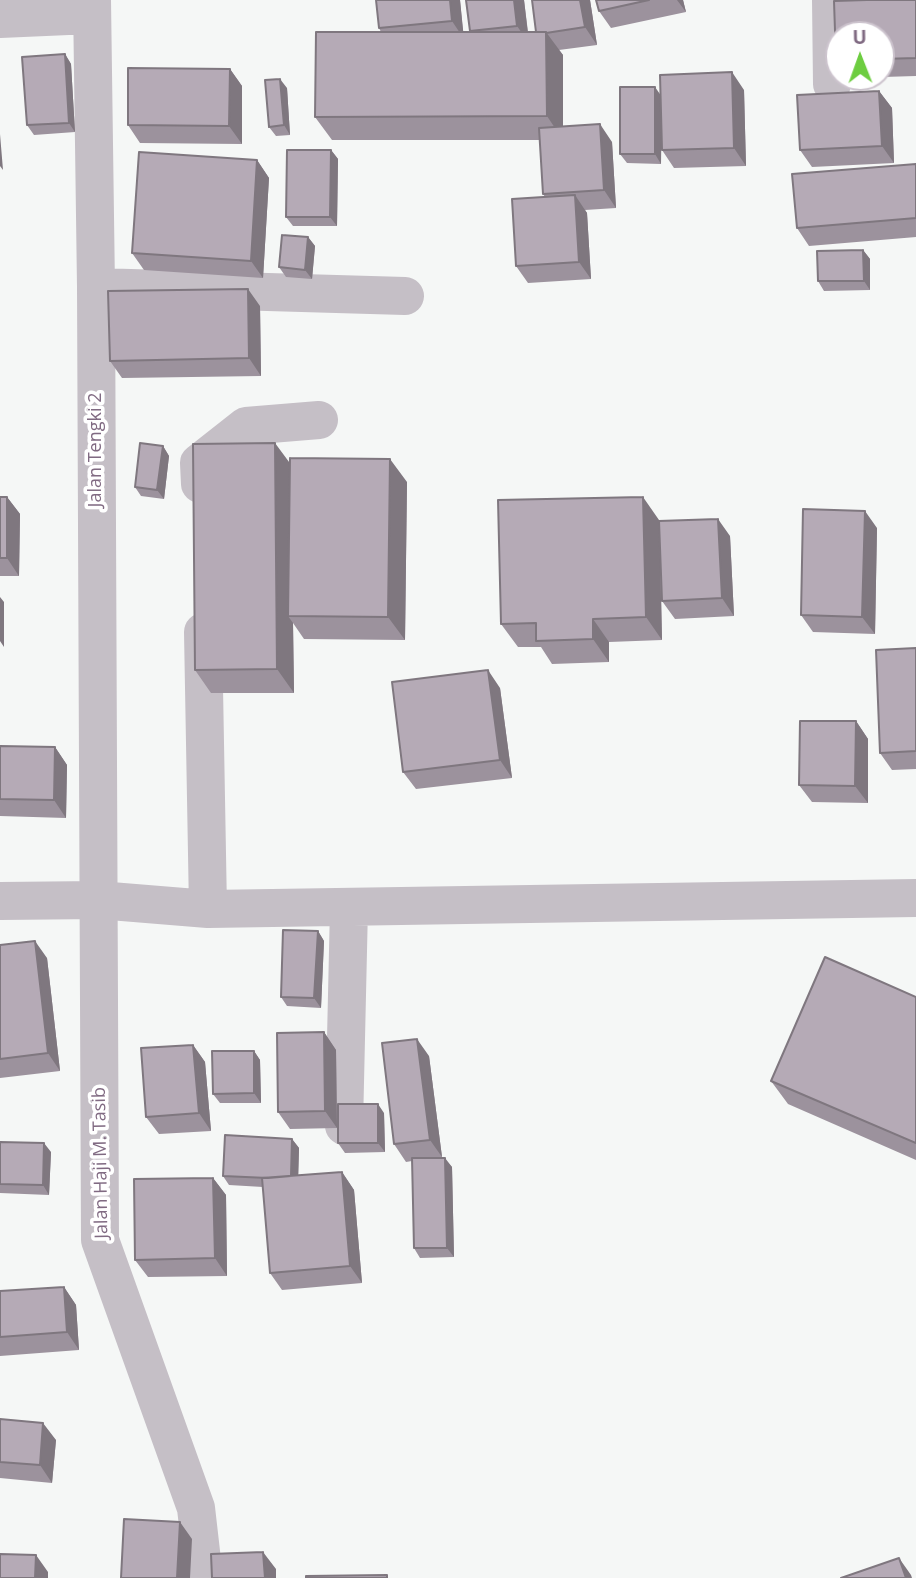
<!DOCTYPE html>
<style>
body{margin:0}
#map{position:relative;width:916px;height:1578px;overflow:hidden;background:#f5f7f6;font-family:"Open Sans",sans-serif}
canvas{display:block}
.north{position:absolute;left:825px;top:21px;width:70px;height:70px;box-sizing:border-box;background:#fff;border:2px solid #ccc3cd;border-radius:50%;rotate:359deg;font-size:19px;font-weight:700;line-height:28px;text-align:center;color:#806a82}
.north::after{content:'';display:block;margin:auto;width:24px;height:32px;background:#6dcd40;clip-path:polygon(50% 0,100% 100%,50% 72%,0 100%)}
</style>
<div id="map">
<canvas width="916" height="1578"></canvas>
<div class="north">U</div>
</div>
<script>
const ctx = document.querySelector('canvas').getContext('2d');
ctx.lineJoin = 'round';
const toPath = rows => new Path2D(rows.map(r => 'M' + r).join(''));
function stroke(path, color, width, dash) { ctx.strokeStyle = color; ctx.lineWidth = width; ctx.lineCap = dash ? 'butt' : 'round'; ctx.setLineDash(dash || []); ctx.stroke(path); }
function fill(path, color) { ctx.fillStyle = color; ctx.fill(path, 'evenodd'); }
function label(font, color, halo, rows, align = 'center') {
  ctx.font = font + ' "Open Sans",sans-serif'; ctx.lineWidth = 7; ctx.setLineDash([]); ctx.textBaseline = 'middle'; ctx.strokeStyle = halo; ctx.fillStyle = color; for (const [text, x, y, turn = 0] of rows) {
    ctx.save(); ctx.translate(x, y); ctx.rotate((+turn || 0) * Math.PI / 180); ctx.textAlign = isNaN(turn) ? turn : align; if (halo) ctx.strokeText(text, 0, 0); ctx.fillText(text, 0, 0); ctx.restore();
  }
}
stroke(toPath([
 [92,0,96,287,100,1240,196,1508,204,1578],
 [831,0,832,84],
 [0,19,91,15],
 [96,287,405,296],
 [200,484,199,463,246,426,319,420],
 [203,632,208,909],
 [0,901,98,900,208,909,916,898],
 [344,1126,349,907]
]), '#c5bfc6', 38);
fill(toPath([
 [376,0,460,0,463,32,470,32,466,0,524,0,528,32,536,32,532,0,590,0,597,45,559,50,563,55,563,127,612,142,616,208,585,210,587,213,591,279,528,283,516,266,545,197,543,194,540,140,332,140,315,117,381,32,379,28],
 [596,0,683,0,686,12,611,28,599,11],
 [862,0,916,0,916,76,849,78,848,77,881,77,881,35,839,35,839,64,836,61,834,1],
 [65,54,71,64,75,132,34,135,27,125],
 [230,69,242,86,242,144,140,143,128,125],
 [287,88,290,135,276,136,269,127],
 [744,90,746,166,674,168,662,150,661,141,661,164,627,163,620,154,660,94],
 [879,91,892,108,894,163,812,167,800,150],
 [331,150,338,159,337,226,293,226,286,217],
 [257,160,269,178,263,278,144,270,132,253],
 [916,164,916,237,809,246,797,228],
 [308,237,315,246,312,279,286,277,279,267],
 [863,250,870,259,870,290,824,291,818,281],
 [260,306,261,376,122,378,110,361],
 [163,446,169,456,164,499,141,496,135,487],
 [290,464,407,482,405,640,304,639,293,623,294,693,211,693,195,670],
 [0,497,7,497,20,514,19,576,0,576],
 [659,521,730,536,734,616,675,619,662,601,660,532,662,640,609,642,609,662,552,664,541,647,518,647,501,624],
 [877,528,875,634,813,632,801,615],
 [916,648,916,769,892,770,880,753],
 [500,688,512,778,416,789,403,772],
 [856,721,868,739,868,803,812,802,799,785],
 [0,746,55,747,67,765,66,818,0,816],
 [318,931,324,941,321,1008,287,1006,281,997],
 [0,945,47,958,60,1071,0,1078],
 [916,997,916,1160,788,1104,771,1081],
 [324,1032,336,1050,337,1128,290,1129,278,1112],
 [193,1045,205,1062,211,1131,159,1134,146,1117],
 [254,1051,260,1060,261,1103,220,1103,213,1094],
 [429,1056,442,1157,452,1167,454,1257,420,1258,414,1248,412,1161,406,1162,394,1144],
 [384,1113,385,1152,345,1153,338,1143],
 [292,1139,299,1148,298,1175,342,1172,354,1190,362,1283,282,1290,270,1273,263,1187,229,1185,223,1176],
 [0,1142,51,1152,49,1195,0,1193],
 [213,1178,226,1195,227,1276,148,1277,135,1260],
 [64,1287,76,1305,79,1350,0,1356,0,1291],
 [0,1419,56,1440,52,1483,0,1478]
]), '#9c929d');
fill(toPath([
 [450,0,460,0,464,39,452,21],
 [514,0,524,0,529,43,517,26],
 [580,0,590,0,597,45,585,27],
 [677,0,683,0,686,12],
 [546,32,563,55,563,140,547,116],
 [65,54,71,64,75,132,69,123],
 [230,69,242,86,242,144,229,126],
 [732,72,744,90,746,166,734,148],
 [280,79,287,88,290,135,284,125],
 [655,87,662,97,661,164,655,154],
 [879,91,892,108,894,163,882,146],
 [600,124,612,142,616,208,604,190],
 [0,134,3,170,0,166],
 [331,150,338,159,337,226,330,217],
 [257,160,269,178,263,278,251,261],
 [575,195,587,213,591,279,579,262],
 [308,237,315,246,312,279,305,270],
 [863,250,870,259,870,290,864,281],
 [248,289,260,306,261,376,249,358],
 [275,443,292,466,288,616,293,623,294,693,277,669],
 [163,446,169,456,164,499,157,490],
 [390,459,407,482,405,640,388,617],
 [7,497,20,514,19,576,7,558],
 [643,497,659,520,662,640,646,617],
 [865,511,877,528,875,634,862,617],
 [718,519,730,536,734,616,722,598],
 [0,597,4,602,4,647,0,641],
 [593,619,609,642,609,662,593,639],
 [488,670,500,688,512,778,500,760],
 [856,721,868,739,868,803,855,786],
 [55,747,67,765,66,818,54,800],
 [318,931,324,941,321,1008,314,998],
 [35,941,47,958,60,1071,48,1053],
 [324,1032,336,1050,337,1128,325,1111],
 [417,1039,429,1056,442,1157,430,1140],
 [193,1045,205,1062,211,1131,199,1113],
 [254,1051,260,1060,261,1103,254,1093],
 [378,1104,384,1113,385,1152,378,1143],
 [292,1139,299,1148,298,1188,291,1178],
 [44,1143,51,1152,49,1195,43,1185],
 [445,1158,452,1167,454,1257,447,1248],
 [342,1172,354,1190,362,1283,350,1266],
 [213,1178,226,1195,227,1276,215,1258],
 [64,1287,76,1305,79,1350,67,1332],
 [43,1423,56,1440,52,1483,40,1465],
 [180,1522,192,1539,190,1578,177,1578],
 [263,1552,276,1569,276,1578,265,1578],
 [36,1555,48,1572,48,1578,35,1578],
 [899,1558,911,1575,912,1578,906,1578]
]), '#7f777f');
const building = toPath([
 [376,0,450,0,452,21,379,28,376,0],
 [466,0,514,0,517,26,470,31,466,0],
 [532,0,580,0,585,27,546,33,546,32,536,32,532,0],
 [596,0,649,0,599,11,596,0],
 [867,0,916,0,916,58,881,59,881,35,839,35,839,61,836,61,834,1,867,0],
 [316,32,546,32,547,116,315,117,316,32],
 [65,54,69,123,27,125,22,57,65,54],
 [128,68,230,69,229,126,128,125,128,68],
 [732,72,734,148,662,150,660,75,732,72],
 [280,79,284,125,269,127,265,80,280,79],
 [620,87,655,87,655,154,620,154,620,87],
 [879,91,882,146,800,150,797,95,879,91],
 [600,124,604,190,543,194,539,128,600,124],
 [287,150,331,150,330,217,286,217,287,150],
 [139,152,257,160,251,261,132,253,139,152],
 [916,164,916,218,797,228,792,174,916,164],
 [575,195,579,262,516,266,512,199,575,195],
 [282,235,308,237,305,270,279,267,282,235],
 [863,250,864,281,818,281,817,251,863,250],
 [248,289,249,358,110,361,108,291,248,289],
 [140,443,163,446,157,490,135,487,140,443],
 [275,443,277,669,195,670,193,444,275,443],
 [290,458,390,459,388,617,288,616,290,458],
 [0,497,7,497,7,558,0,558,0,497],
 [643,497,646,617,593,619,593,639,536,641,536,623,501,624,498,500,643,497],
 [803,509,865,511,862,617,801,615,803,509],
 [718,519,722,598,662,601,659,521,718,519],
 [916,648,916,751,880,753,876,650,916,648],
 [488,670,500,760,403,772,392,682,488,670],
 [800,721,856,721,855,786,799,785,800,721],
 [0,746,55,747,54,800,0,799,0,746],
 [283,930,318,931,314,998,281,997,283,930],
 [35,941,48,1053,0,1059,0,945,35,941],
 [825,957,916,997,916,1143,771,1081,825,957],
 [324,1032,325,1111,278,1112,277,1033,324,1032],
 [417,1039,430,1140,394,1144,382,1043,417,1039],
 [193,1045,199,1113,146,1117,141,1048,193,1045],
 [212,1051,254,1051,254,1093,213,1094,212,1051],
 [338,1104,378,1104,378,1143,338,1143,338,1104],
 [225,1135,292,1139,291,1176,268,1178,223,1176,225,1135],
 [0,1142,44,1143,43,1185,0,1184,0,1142],
 [412,1158,445,1158,447,1248,414,1248,412,1158],
 [342,1172,350,1266,270,1273,262,1178,342,1172],
 [213,1178,215,1258,135,1260,134,1179,213,1178],
 [64,1287,67,1332,0,1337,0,1291,64,1287],
 [0,1419,43,1423,40,1465,0,1462,0,1419],
 [124,1519,180,1522,177,1578,121,1578,124,1519],
 [263,1552,265,1578,212,1578,211,1554,263,1552],
 [0,1554,36,1555,35,1578,0,1578,0,1554],
 [899,1558,906,1578,841,1578,899,1558],
 [387,1575,387,1578,306,1578,306,1576,387,1575]
]);
fill(building, '#b5aab6');
stroke(building, '#7f777f', 2);
label('18px', '#806a82', '#fff', [
 ["Jalan Tengki 2",96,450,-90],
 ["Jalan Haji M. Tasib",101,1163,-91]
]);
</script>
